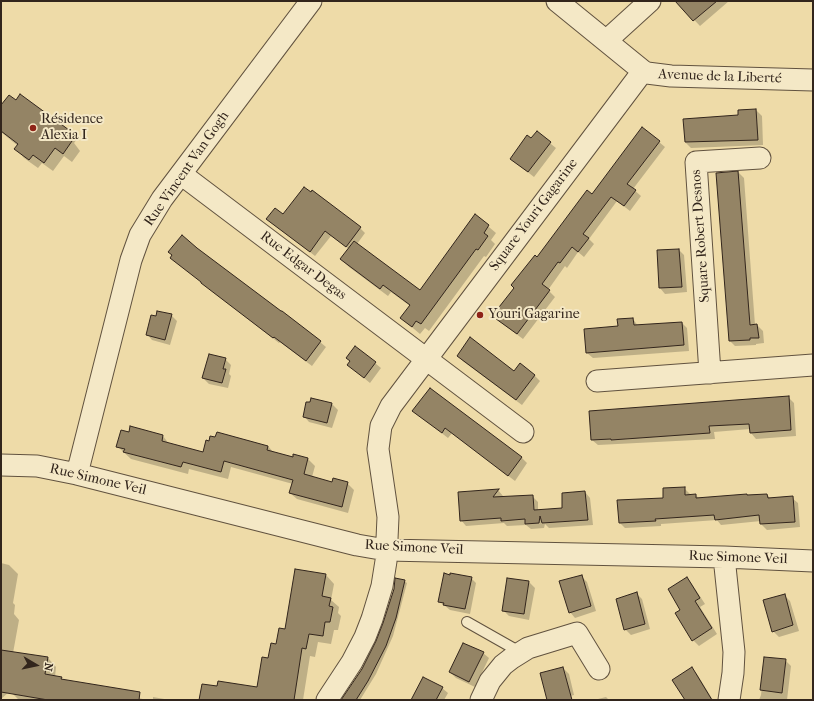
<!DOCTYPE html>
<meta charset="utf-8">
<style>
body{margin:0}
#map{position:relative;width:814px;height:701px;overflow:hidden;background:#eedba8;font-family:"IM FELL French Canon",serif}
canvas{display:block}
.frame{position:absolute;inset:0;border:2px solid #32251c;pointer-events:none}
.north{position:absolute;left:16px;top:645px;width:40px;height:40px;-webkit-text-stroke:3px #f4e8c6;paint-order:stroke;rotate:99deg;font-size:11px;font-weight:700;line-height:16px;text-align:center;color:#32251c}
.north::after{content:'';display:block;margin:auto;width:14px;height:18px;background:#32251c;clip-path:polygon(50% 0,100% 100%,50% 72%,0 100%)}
</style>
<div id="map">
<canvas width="814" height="701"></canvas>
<div class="frame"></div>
<div class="north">N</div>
</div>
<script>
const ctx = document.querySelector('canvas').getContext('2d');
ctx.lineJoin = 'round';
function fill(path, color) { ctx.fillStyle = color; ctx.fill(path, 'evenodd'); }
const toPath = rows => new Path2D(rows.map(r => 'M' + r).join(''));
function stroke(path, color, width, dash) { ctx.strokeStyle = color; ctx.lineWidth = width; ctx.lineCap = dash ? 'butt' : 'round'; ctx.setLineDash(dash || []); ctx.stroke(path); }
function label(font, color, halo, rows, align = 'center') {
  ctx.font = font + ' "IM FELL French Canon",serif'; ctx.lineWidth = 4; ctx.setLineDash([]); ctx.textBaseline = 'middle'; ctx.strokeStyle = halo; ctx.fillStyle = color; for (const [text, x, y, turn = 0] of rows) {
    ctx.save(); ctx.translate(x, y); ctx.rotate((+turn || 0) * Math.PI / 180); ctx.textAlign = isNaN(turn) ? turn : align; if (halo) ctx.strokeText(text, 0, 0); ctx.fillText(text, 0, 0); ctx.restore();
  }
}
fill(toPath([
 [685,1,729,1,700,26,680,5],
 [1,107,68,131,77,139,74,143,80,151,72,162,64,156,53,171,42,163,38,168,24,158,16,149,18,146,1,132],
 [756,110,762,116,763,145,691,148,685,142,684,120,739,116],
 [537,133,556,148,534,177,511,159,531,140],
 [659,142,665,147,633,189,641,196,630,211,617,201,589,239,594,244,584,257,578,252,567,268,565,266,548,290,555,297,523,339,499,321,537,258,592,195],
 [738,172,744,178,755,325,757,325,763,331,764,343,756,344,756,345,735,346,730,341,717,174],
 [284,215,360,228,365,233,357,244,420,291,476,216,496,233,491,240,495,244,486,257,484,256,429,331,425,328,420,334,401,318,410,306,391,292,388,296,349,267,341,259,349,249,331,236,315,256,268,219],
 [197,249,320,342,326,347,312,366,280,342,279,343,202,283],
 [679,250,684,255,687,292,665,294,660,288,658,251],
 [171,315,177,321,170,345,152,340,147,334,157,317],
 [633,319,638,326,682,323,687,328,689,351,593,358,587,353,619,327],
 [458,356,514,372,534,375,540,381,522,405,464,362],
 [225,359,231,365,229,374,231,376,228,388,209,384,203,378],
 [375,363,381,368,370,383,348,365],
 [430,389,522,458,527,463,515,481,452,433,448,438,413,411],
 [788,397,794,403,796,436,756,439,751,433,750,429,714,432,715,439,598,445,592,440],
 [332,404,338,410,332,428,309,422,304,416],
 [131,427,163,436,169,444,204,453,268,446,274,453,293,459,294,455,308,459,315,466,312,477,333,483,347,483,354,490,348,513,297,499,290,493,293,484,231,467,228,479,189,469,188,474,131,459,117,446,130,433],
 [684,488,690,494,690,496,696,495,699,499,767,495,771,499,792,498,798,503,800,527,767,530,761,524,761,521,721,525,717,520,661,524,661,526,625,528,620,523],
 [498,490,503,496,502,497,532,496,538,502,538,511,563,509,585,492,590,498,593,525,549,528,545,524,544,528,531,529,526,525,507,526,504,523,466,526,461,520,459,493],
 [1,563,9,565,18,574,13,603,15,605,14,614,19,620,13,653,48,658,56,667,55,677,61,678,64,681,147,700,19,700,13,694,18,684,1,699],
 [326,575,334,584,331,600,339,607,338,613,341,616,338,630,334,630,331,644,318,642,315,657,310,656,303,700,200,700,218,687,257,688,277,645,286,630],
 [581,576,587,582,596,611,575,618,570,612],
 [471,578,476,583,470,614,450,610,439,601],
 [687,578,692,584,705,604,700,607,717,634,699,646,693,640,681,610],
 [404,581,407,583,393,636,376,674,360,700,343,700,363,669],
 [529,582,535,588,529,620,509,616,503,610],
 [636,593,642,599,650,629,631,635,625,629],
 [784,595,790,601,799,631,779,637,773,631],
 [483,653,489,658,475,687,456,678,450,672],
 [765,658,785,660,791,666,787,700,759,700,761,695],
 [563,668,569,674,574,695,556,700,552,700],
 [692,669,697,674,713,700,686,700],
 [442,688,448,693,444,700,412,700],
 [153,697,170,700,153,700],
 [606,697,609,700,594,700]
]), '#0003');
const building = toPath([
 [675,1,717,1,693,21,675,1],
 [20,94,69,130,66,134,72,141,63,154,55,148,44,163,33,155,29,160,14,149,18,144,1,131,1,105,9,95,16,100,20,94],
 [756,109,758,140,685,142,683,119,738,115,738,110,756,109],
 [642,127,660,141,627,184,636,190,624,206,611,197,583,234,589,238,578,252,572,247,560,263,558,262,542,284,550,290,517,334,492,316,514,288,511,285,535,255,537,257,587,190,592,194,642,127],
 [537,131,551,142,528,172,510,159,527,135,531,138,537,131],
 [738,171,750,325,757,324,759,338,750,338,750,340,729,341,716,173,738,171],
 [304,187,311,192,312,190,361,227,346,247,325,231,310,252,266,219,275,208,283,214,304,187],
 [475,214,489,225,484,233,488,236,478,250,476,249,421,324,416,321,412,327,400,318,410,305,383,285,380,289,340,259,354,241,420,290,475,214],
 [182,235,197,248,281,311,282,311,321,341,306,361,274,337,273,338,201,283,201,282,170,258,172,255,168,252,182,235],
 [679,249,682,287,659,288,657,250,679,249],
 [157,311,172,314,165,340,146,335,151,315,156,316,157,311],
 [633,318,634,325,682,322,684,345,586,353,584,329,618,326,617,319,633,318],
 [470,337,514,371,520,363,535,375,516,400,457,356,470,337],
 [355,346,376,362,364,378,347,365,350,361,346,358,355,346],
 [209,354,226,358,223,369,226,369,222,383,202,378,209,354],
 [430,388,522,457,508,476,445,428,442,433,412,411,430,388],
 [789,396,791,430,750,433,749,424,709,426,710,433,611,440,611,439,591,440,589,411,789,396],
 [311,398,332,403,327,423,303,417,306,402,310,402,311,398],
 [130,426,163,435,162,441,203,452,206,440,209,441,210,436,215,437,217,432,268,446,267,450,293,457,293,454,308,458,304,474,332,482,333,478,348,482,342,507,289,493,293,480,224,461,221,472,183,462,181,467,123,452,125,449,116,447,121,430,129,432,130,426],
 [685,487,685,495,696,494,696,498,747,494,747,495,767,494,768,498,793,496,795,522,760,524,759,515,715,520,714,515,655,519,656,521,619,523,617,500,663,498,663,488,685,487],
 [499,489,493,497,533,495,534,510,562,508,562,493,585,491,588,520,542,523,540,516,539,523,525,524,525,519,501,521,501,518,460,521,458,492,499,489],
 [295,569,326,574,322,596,331,598,329,606,333,607,330,622,325,622,323,636,309,634,306,649,302,648,294,700,199,700,202,684,217,686,218,681,257,687,262,657,268,658,271,643,276,644,279,628,285,629,295,569],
 [444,573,450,575,450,573,472,577,465,609,443,605,444,603,438,602,444,573],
 [582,575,591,606,569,613,559,581,582,575],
 [687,577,700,598,695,601,712,628,692,641,675,613,680,610,668,589,687,577],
 [395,578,405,580,396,618,386,646,368,681,356,700,341,700,362,669,376,641,383,623,394,589,395,578],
 [507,578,529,581,524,614,502,611,507,578],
 [637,592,645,624,624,630,616,599,637,592],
 [785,594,793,625,772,632,763,600,785,594],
 [463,643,484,652,469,682,449,672,463,643],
 [1,650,48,657,45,674,62,677,61,679,140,692,139,700,48,700,1,692,1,650],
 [764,657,786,659,782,693,760,690,764,657],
 [563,667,572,700,547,700,540,673,563,667],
 [692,667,712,700,685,700,672,680,692,667],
 [423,677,443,687,436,700,411,700,423,677]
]);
fill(building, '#948465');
stroke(building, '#32251c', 1);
const service = toPath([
 [467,622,520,652]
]);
const minor = toPath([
 [557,1,643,71,647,73,671,76,813,80],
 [606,41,650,1],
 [181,174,523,432],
 [710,373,696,162,760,158],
 [597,381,813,365],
 [1,465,37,466,77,474,357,545,386,550,724,557,813,561],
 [77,474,131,260,140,235,162,199,311,1],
 [724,557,734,652,733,673,729,700],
 [327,700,352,662,365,637,372,619,382,586,386,561,388,517,378,449,381,426,391,406,643,71],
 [481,700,490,681,503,665,512,658,528,648,577,633,599,669]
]);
stroke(service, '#61523f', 12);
stroke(minor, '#61523f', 23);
stroke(service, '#f4e8c6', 10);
stroke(minor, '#f4e8c6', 21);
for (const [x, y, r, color] of [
 [33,128,4,"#8f2418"],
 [480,315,4,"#8f2418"]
]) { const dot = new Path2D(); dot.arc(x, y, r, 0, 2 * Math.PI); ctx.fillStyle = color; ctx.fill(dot); stroke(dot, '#f4e8c6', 1.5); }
label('14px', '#32251c', '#f4e8c6', [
 ["Avenue de la Liberté",720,77,2],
 ["Rue Vincent Van Gogh",187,169,-55],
 ["Square Youri Gagarine",534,215,-53],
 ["Square Robert Desnos",701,236,-94],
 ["Rue Edgar Degas",303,266,37],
 ["Rue Simone Veil",98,480,13],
 ["Rue Simone Veil",414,548,3],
 ["Rue Simone Veil",738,558,2]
]);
label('14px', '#32251c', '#f4e8c6', [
 ["Résidence",41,120],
 ["Alexia I",41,136],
 ["Youri Gagarine",488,315]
], 'left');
</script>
